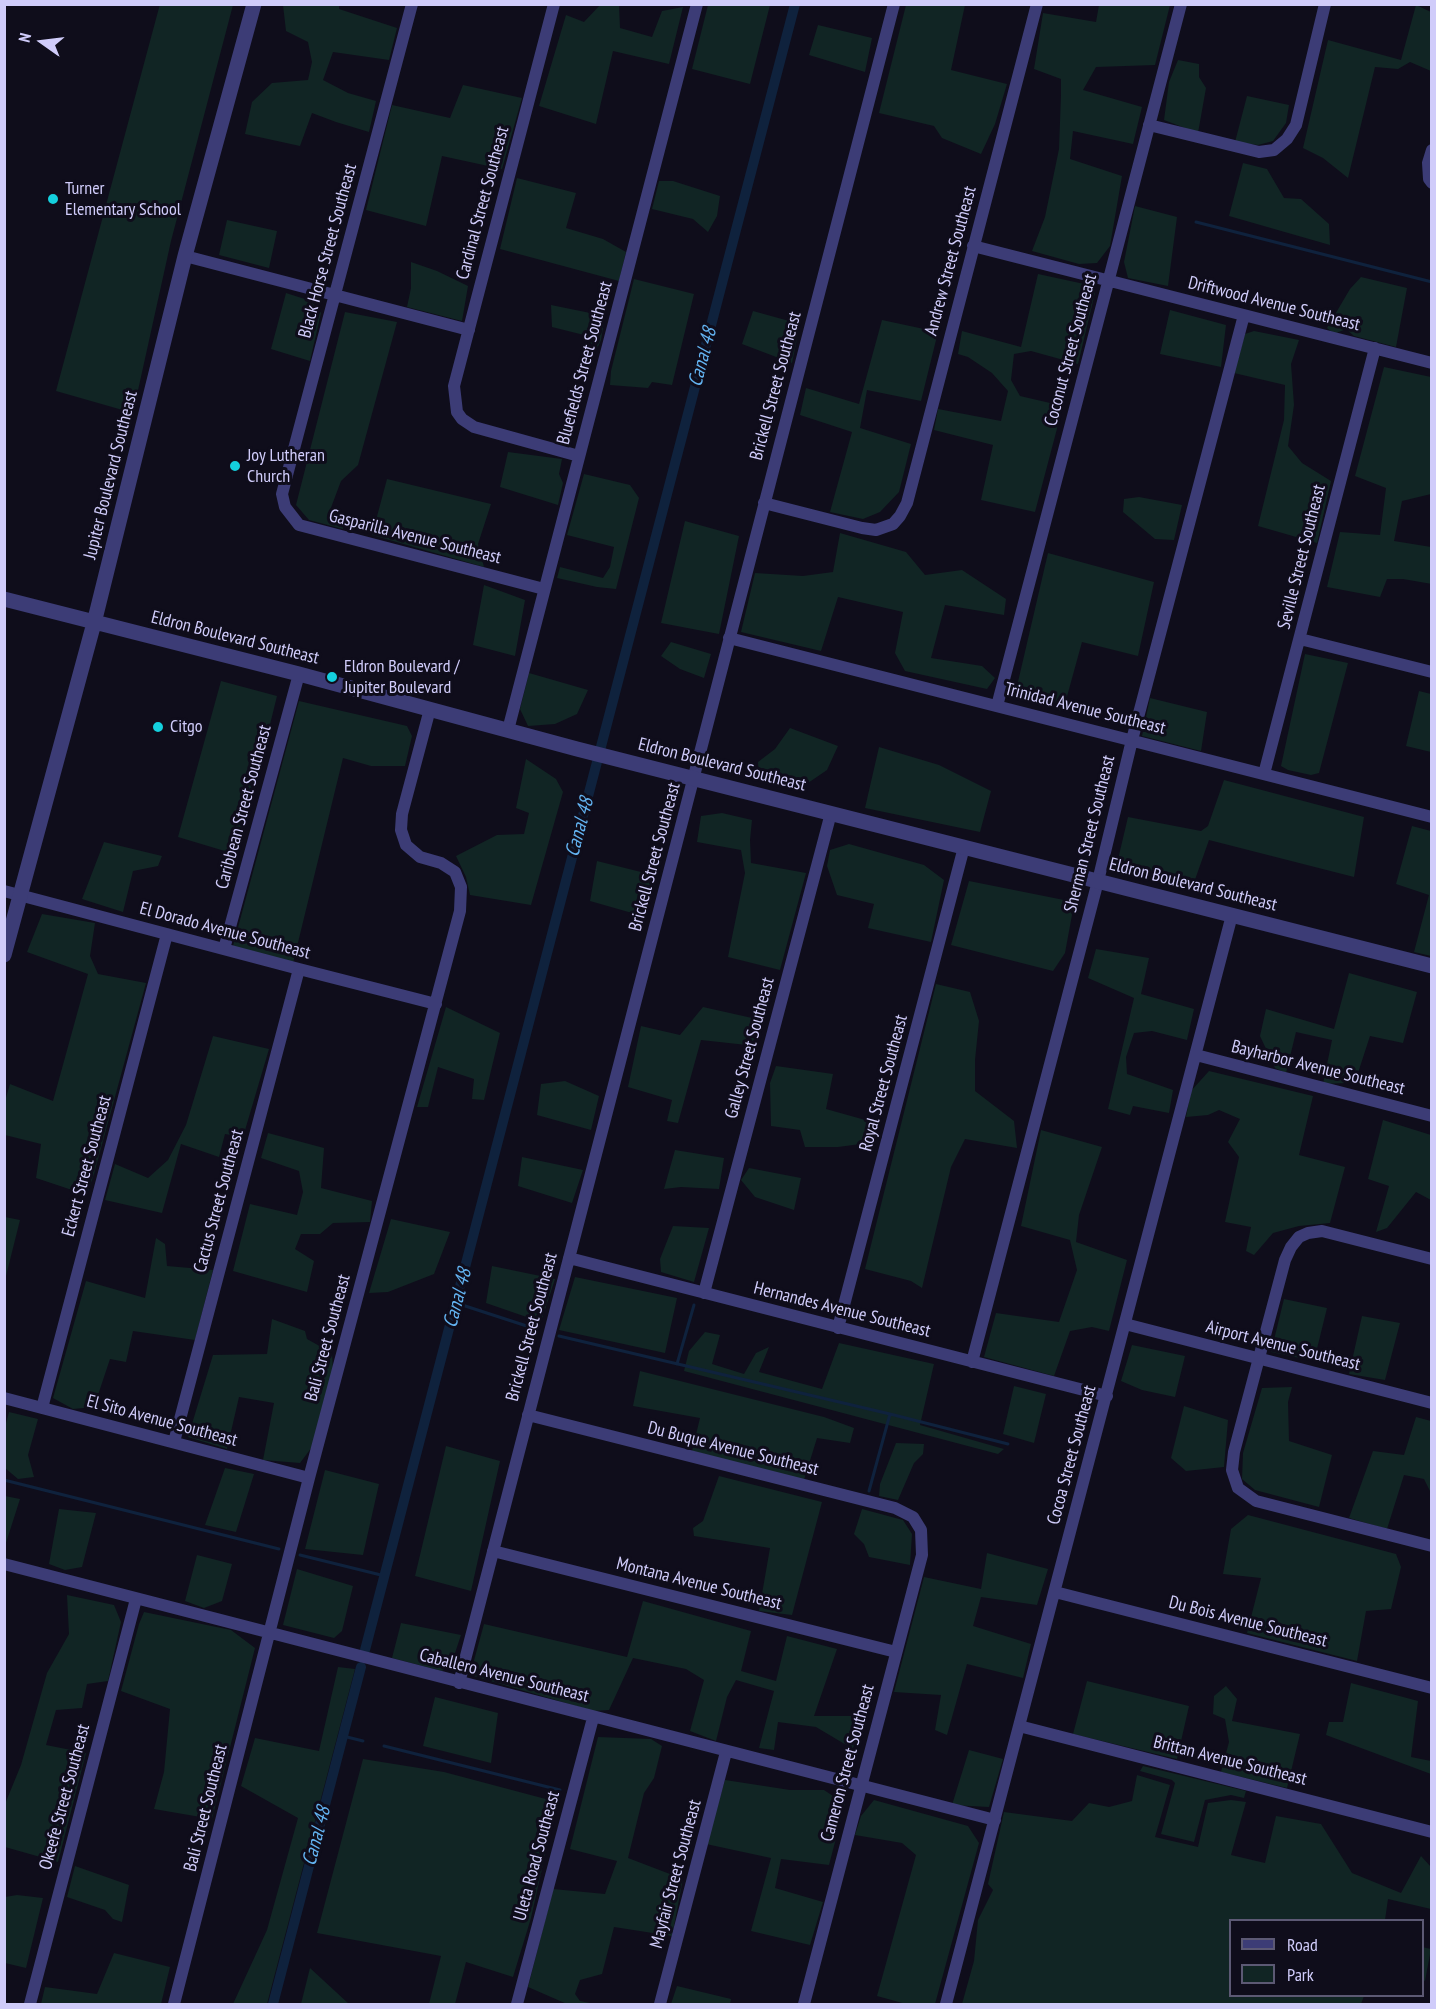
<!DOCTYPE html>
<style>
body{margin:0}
#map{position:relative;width:1436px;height:2009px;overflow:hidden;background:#0f0d1b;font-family:"PT Sans Narrow",sans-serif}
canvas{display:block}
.frame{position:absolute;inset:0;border:6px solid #d0ccfa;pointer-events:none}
.legend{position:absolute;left:1229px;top:1919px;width:195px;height:78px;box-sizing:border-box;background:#0f0d1b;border:2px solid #5c5974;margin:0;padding:8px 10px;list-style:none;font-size:18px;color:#d0ccfa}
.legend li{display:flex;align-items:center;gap:12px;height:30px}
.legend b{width:30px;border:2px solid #5c5974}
.north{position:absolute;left:12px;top:12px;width:60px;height:60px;-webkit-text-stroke:4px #0f0d1b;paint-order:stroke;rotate:284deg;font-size:16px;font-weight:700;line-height:24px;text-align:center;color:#d0ccfa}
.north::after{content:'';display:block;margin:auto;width:21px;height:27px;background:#d0ccfa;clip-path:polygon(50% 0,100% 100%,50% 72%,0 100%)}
</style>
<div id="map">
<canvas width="1436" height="2009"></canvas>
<div class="frame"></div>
<ul class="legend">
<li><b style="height:8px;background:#3c3c76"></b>Road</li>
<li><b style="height:16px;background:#112524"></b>Park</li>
</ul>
<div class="north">N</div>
</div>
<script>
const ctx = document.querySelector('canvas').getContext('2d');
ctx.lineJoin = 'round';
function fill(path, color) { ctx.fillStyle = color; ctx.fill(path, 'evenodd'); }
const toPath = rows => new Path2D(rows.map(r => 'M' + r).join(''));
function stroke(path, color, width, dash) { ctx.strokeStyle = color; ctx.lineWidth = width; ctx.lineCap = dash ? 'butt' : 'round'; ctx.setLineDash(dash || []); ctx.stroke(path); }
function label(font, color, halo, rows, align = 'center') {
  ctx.font = font + ' "PT Sans Narrow",sans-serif'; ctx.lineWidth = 6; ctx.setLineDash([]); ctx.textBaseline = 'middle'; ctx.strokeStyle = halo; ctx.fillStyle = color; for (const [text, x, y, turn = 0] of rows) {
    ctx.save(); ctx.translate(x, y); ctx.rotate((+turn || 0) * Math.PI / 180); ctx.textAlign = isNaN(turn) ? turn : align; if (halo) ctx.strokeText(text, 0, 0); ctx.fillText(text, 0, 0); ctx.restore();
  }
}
fill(toPath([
 [160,4,233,5,171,241,133,413,56,391],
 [601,4,619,5,620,28,652,37,662,11,683,7,669,64,613,51,596,124,539,106,566,15,584,22],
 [283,5,339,5,339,9,397,28,389,60,333,52,323,80,348,93,376,101,369,132,336,122,312,113,300,146,245,134,252,102,272,83,308,80,312,62,308,42,286,31],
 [708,5,770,5,750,84,692,69],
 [906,5,965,5,951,70,1007,84,995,124,981,154,942,138,934,126,879,113],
 [1099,5,1170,5,1155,65,1096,67,1083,90,1142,107,1133,144,1073,131,1070,159,1122,176,1110,246,1097,263,1079,264,1032,251,1045,217,1059,149,1061,95,1061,79,1034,69,1043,13,1096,22],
 [1416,5,1431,12,1431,71,1410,62,1398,69,1375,67,1348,178,1323,158,1303,148,1328,40,1401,60],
 [818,25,872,38,865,72,809,55],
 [1178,60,1199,64,1199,77,1206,88,1198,133,1164,120,1169,82],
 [463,85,522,98,502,169,442,156,426,226,366,210,392,105,450,118],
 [1247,96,1289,105,1286,123,1273,141,1258,145,1235,142],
 [1243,163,1267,169,1284,198,1301,199,1329,224,1330,245,1229,216],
 [517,178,576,193,566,228,603,239,626,252,619,281,500,249],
 [659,181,673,181,720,196,717,216,708,232,693,219,652,209],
 [1135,206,1177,217,1168,286,1128,278,1124,262],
 [227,220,277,231,269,268,219,255],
 [411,262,437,271,468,286,462,321,407,307,411,288],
 [1038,274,1089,285,1095,293,1078,364,1031,351,1014,354,1011,380,1020,396,1063,406,1035,512,981,500,993,445,934,430,938,409,1001,421,1008,391,992,373,968,357,958,354,962,331,1021,347],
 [1361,277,1407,288,1396,347,1354,336,1346,329,1334,334,1327,328,1350,289],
 [634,279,694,294,672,385,652,382,648,388,610,385,611,371],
 [286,293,311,301,321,313,310,361,271,349],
 [551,305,605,316,601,340,595,353,588,336,552,327],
 [1170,310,1226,325,1221,367,1160,354],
 [753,311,800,324,792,363,742,344],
 [345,312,397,322,358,465,341,481,329,513,345,519,343,529,309,520,296,505],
 [882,320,938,332,921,401,867,390,860,428,911,444,899,492,880,512,863,519,830,512,852,432,800,415,806,388,859,404],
 [1254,331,1299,340,1291,364,1294,405,1288,446,1302,463,1331,481,1317,543,1258,526,1284,420,1285,385,1234,373,1245,334],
 [1384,367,1431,377,1431,494,1402,501,1394,541,1431,547,1432,584,1403,579,1387,579,1380,597,1327,587,1340,532,1380,535,1386,488,1355,476],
 [508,452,562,459,559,474,563,483,558,505,500,487],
 [584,474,630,485,639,498,616,589,597,587,557,578,560,567,603,578,610,567,614,547,567,535],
 [387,479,491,504,478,544,484,567,372,535],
 [1139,497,1182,505,1174,540,1155,539,1123,512,1124,499],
 [685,521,739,536,719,634,661,623],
 [840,533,906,552,925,575,962,570,1006,599,1004,615,945,605,931,658,982,666,995,678,987,689,905,671,895,653,903,612,838,597,821,651,741,632,755,573,803,576,833,572],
 [1048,553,1154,582,1138,656,1082,642,1063,711,1014,699],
 [484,585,525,600,515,656,473,645],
 [671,642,711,654,704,678,680,669,661,656],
 [1305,654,1348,663,1319,773,1311,775,1288,770,1281,766],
 [529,673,588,690,577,714,555,724,528,726,520,709],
 [221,681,277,696,238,855,178,837],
 [1419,691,1431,694,1431,752,1406,746],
 [1150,698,1207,712,1201,751,1142,736],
 [299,701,407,726,412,736,405,766,371,766,343,758,293,963,233,946],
 [790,728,838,746,827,770,808,783,791,779,759,779,758,762,775,749],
 [879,747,939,765,991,791,980,832,865,808],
 [526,759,556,779,563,792,531,905,470,895,466,877,456,856,497,835,524,834,529,813,516,808],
 [1224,780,1364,817,1354,877,1209,840,1191,891,1135,875,1115,872,1128,817,1201,831,1208,826],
 [722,813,752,820,750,840,751,863,806,873,780,970,728,957,745,873,741,850,697,842,701,816],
 [1412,826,1431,831,1431,956,1414,952,1429,895,1396,884],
 [104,842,162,856,158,866,133,871,123,912,82,899],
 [849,844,924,865,944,880,931,942,868,928,874,904,837,895,827,866,830,850],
 [651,848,664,852,646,917,590,901,597,861,645,873],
 [969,881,1069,901,1072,915,1065,953,1053,971,951,945],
 [42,914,95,923,90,956,98,974,146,983,94,1174,87,1195,36,1178,41,1144,5,1135,5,1101,10,1084,53,1101,88,974,27,952],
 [1096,949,1149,958,1141,994,1194,1009,1187,1040,1152,1031,1134,1033,1126,1057,1127,1074,1173,1090,1169,1113,1133,1106,1130,1115,1108,1109,1134,998,1088,978],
 [1349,973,1417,992,1403,1043,1370,1036,1357,1076,1347,1083,1323,1084,1332,1040,1296,1032,1286,1073,1275,1068,1260,1036,1266,1009,1334,1029],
 [936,984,970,992,979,1021,975,1060,975,1091,1014,1121,1017,1148,965,1139,951,1167,922,1288,911,1281,865,1269],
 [446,1007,500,1033,484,1100,472,1099,474,1079,438,1067,428,1107,417,1107],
 [703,1007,761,1020,756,1046,701,1040,678,1123,667,1121,672,1100,628,1087,641,1026,680,1035],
 [213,1036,269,1049,243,1137,225,1134,219,1157,181,1144,162,1213,105,1200,115,1164,148,1178,168,1160,186,1125],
 [776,1066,833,1074,826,1109,876,1123,868,1143,838,1147,805,1147,800,1130,771,1126,770,1083],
 [1209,1071,1313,1096,1299,1155,1345,1167,1330,1223,1299,1226,1273,1233,1254,1255,1246,1251,1251,1227,1225,1222,1239,1157,1228,1142,1240,1119,1219,1110,1208,1115,1186,1117,1191,1091],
 [565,1081,599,1096,591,1130,537,1115,541,1084],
 [1383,1120,1431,1135,1431,1200,1416,1192,1387,1228,1376,1232,1389,1186,1368,1179],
 [1041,1130,1102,1147,1079,1215,1076,1242,1127,1260,1109,1331,1092,1327,1070,1331,1054,1376,984,1357,996,1313,1059,1322,1077,1270,1070,1240,1021,1226],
 [268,1133,324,1148,321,1188,372,1201,370,1222,333,1223,320,1234,301,1234,295,1249,314,1261,307,1292,233,1271,250,1204,297,1215,303,1192,299,1171,261,1158],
 [675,1150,724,1158,719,1189,681,1187,664,1189],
 [522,1157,583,1170,572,1203,518,1186],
 [749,1168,801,1178,794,1210,755,1197,741,1180],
 [5,1217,20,1220,5,1280,4,1217],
 [391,1219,450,1232,434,1274,388,1292,369,1293],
 [673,1226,709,1228,694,1282,661,1272,660,1259],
 [156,1238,165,1244,167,1266,213,1270,195,1340,133,1331,126,1362,110,1359,94,1407,73,1409,53,1398,86,1281,145,1298],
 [492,1266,555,1279,541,1322,486,1303],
 [575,1277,677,1298,665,1353,559,1330],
 [1284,1299,1327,1308,1314,1361,1271,1352],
 [1362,1316,1400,1323,1385,1380,1349,1374],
 [272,1319,305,1331,307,1339,332,1353,333,1370,312,1447,300,1463,263,1460,274,1403,239,1397,227,1449,188,1437,213,1355,267,1354],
 [705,1332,720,1335,712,1364,744,1374,756,1353,769,1347,759,1372,822,1389,839,1343,934,1364,920,1425,1004,1449,998,1454,684,1371,689,1351],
 [1132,1345,1185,1356,1175,1397,1142,1390,1121,1381],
 [640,1371,824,1417,854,1428,850,1443,817,1438,804,1480,692,1451,700,1418,633,1406],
 [1014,1386,1046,1394,1034,1443,1003,1434],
 [1292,1387,1288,1402,1289,1441,1332,1455,1319,1507,1255,1490,1242,1479,1243,1453,1262,1388],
 [1184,1406,1228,1420,1224,1467,1186,1471,1171,1458],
 [9,1412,38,1419,28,1455,34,1477,18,1479,5,1468,5,1427],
 [1416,1417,1431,1421,1431,1493,1424,1479,1404,1475,1387,1529,1349,1518,1373,1451,1404,1455],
 [896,1443,924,1444,923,1454,914,1463,898,1500,879,1496,880,1484],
 [446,1446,500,1461,471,1591,415,1576],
 [225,1468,254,1474,236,1532,205,1525],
 [325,1470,379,1484,363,1555,305,1549],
 [719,1476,822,1502,792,1615,759,1611,770,1548,694,1536,693,1528,703,1521],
 [5,1496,20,1499,5,1546,4,1496],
 [59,1509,96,1513,82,1567,65,1570,49,1564],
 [862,1509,903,1520,912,1534,910,1565,869,1557,864,1544,854,1534],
 [1248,1515,1396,1554,1401,1567,1391,1609,1366,1611,1357,1661,1247,1633,1261,1578,1223,1574,1231,1529],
 [987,1553,1048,1569,1037,1605,981,1597,973,1626,1031,1644,1023,1678,967,1664,947,1735,935,1730,941,1695,894,1692,924,1577,981,1589],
 [197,1555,232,1564,222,1601,204,1608,185,1601],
 [297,1569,353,1586,342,1631,334,1638,283,1625],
 [67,1595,114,1605,121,1622,108,1681,87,1684,82,1708,56,1710,46,1745,86,1753,58,1862,5,1847,5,1804,21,1765,47,1673,69,1634],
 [643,1601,751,1631,741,1671,776,1681,787,1636,837,1649,814,1716,861,1716,853,1749,816,1727,778,1722,774,1750,759,1748,774,1691,736,1680,727,1697,716,1741,690,1731,704,1680,686,1669,633,1658,609,1710,593,1711,470,1675,484,1624,627,1657],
 [144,1612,231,1630,255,1648,212,1819,154,1809,164,1772,170,1709,121,1691,139,1624],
 [401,1623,461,1635,452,1662,442,1671,392,1658],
 [338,1667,355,1669,267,2004,233,2004,267,1930,298,1818,241,1786,255,1738,319,1751],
 [1087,1681,1189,1706,1177,1759,1073,1734],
 [1351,1683,1418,1701,1411,1757,1431,1761,1431,1774,1326,1735,1329,1722,1343,1722],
 [1226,1686,1237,1699,1232,1721,1300,1734,1287,1788,1221,1772,1229,1742,1225,1719,1213,1714,1214,1696],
 [435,1697,498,1713,491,1763,423,1746],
 [598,1737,651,1739,662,1746,654,1778,644,1793,628,1858,683,1879,672,1936,614,1927,602,1974,580,1980,575,1994,580,2001,595,2004,567,2004,528,1987,553,1889,605,1894,617,1861,570,1849],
 [969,1750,1003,1759,989,1807,952,1805],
 [363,1759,444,1772,557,1802,531,1918,513,1977,466,1962,455,2004,429,2004,441,1956,317,1933],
 [1143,1766,1246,1791,1244,1798,1231,1795,1205,1800,1194,1842,1161,1834,1175,1783,1172,1780,1140,1771],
 [1137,1775,1170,1785,1155,1837,1198,1847,1208,1803,1231,1800,1246,1802,1231,1855,1265,1863,1276,1816,1321,1824,1352,1873,1401,1893,1421,1856,1431,1867,1431,1909,1388,1899,1385,1920,1230,1920,1230,1996,1364,1996,1361,2004,962,2004,974,1961,978,1920,993,1890,988,1884,1004,1812,1072,1821,1089,1803,1109,1807,1132,1801],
 [725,1780,790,1790,824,1790,845,1804,829,1865,781,1859,775,1888,823,1902,810,1945,751,1931,771,1858,706,1844],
 [874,1800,968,1826,979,1843,935,2004,906,2004,877,1996,916,1855,902,1843,855,1835,861,1816],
 [75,1866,129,1885,122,1922,113,1919,105,1910,67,1897],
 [17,1895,43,1898,26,1968,5,1963,5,1897],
 [1422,1947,1431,1949,1425,1981,1423,1980],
 [114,1953,170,1967,161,2004,41,2004,45,1987,97,1994],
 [310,1968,349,2004,301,2004],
 [677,1986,731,1999,730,2004,671,2004]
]), '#112524');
stroke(toPath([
 [1196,222,1432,282],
 [456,1303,536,1329],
 [559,1336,890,1414,1008,1444],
 [677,1364,694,1305],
 [4,1480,279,1549],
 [869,1491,890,1414],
 [300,1555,385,1576],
 [343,1736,363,1741],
 [384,1746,560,1790]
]), '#0f223d', 3);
stroke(toPath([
 [365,1650,795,4],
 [273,2004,361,1667]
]), '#0f223d', 10);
stroke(toPath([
 [412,4,282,494,285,507,299,525,544,589],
 [554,4,454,386,457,412,462,419,474,427,579,456],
 [1149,125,1259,152,1274,150,1287,139,1296,125,1325,4],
 [1432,150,1428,163,1429,179,1432,183],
 [973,246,1432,363],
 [185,256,469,330],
 [764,503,862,528,876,530,893,524,900,516,907,503,1037,4],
 [729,638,1432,817],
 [1300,639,1432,672],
 [997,706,1181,4],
 [508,730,697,4],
 [1264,774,1375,348],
 [4,891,299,969,436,1004],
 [224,949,299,674],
 [1196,1055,1432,1116],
 [569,1258,1107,1396],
 [1432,1259,1322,1231,1308,1233,1299,1237,1291,1247,1285,1260,1234,1452,1232,1470,1238,1488,1256,1501,1432,1546],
 [704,1293,831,813],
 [1125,1324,1432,1403],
 [838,1328,964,847],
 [972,1362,1098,881,1132,740,1244,315],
 [4,1398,309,1478],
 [42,1408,167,934],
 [528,1415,895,1508,913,1517,921,1530,922,1555,804,2004],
 [174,1442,299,969],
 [493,1551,896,1652],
 [4,1564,995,1820],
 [1055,1592,1432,1688],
 [459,1683,894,4],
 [1019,1726,1432,1832],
 [30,2004,136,1599],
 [174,2004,309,1478,460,911,461,887,455,872,441,863,420,857,406,845,401,830,402,814,430,709],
 [517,2004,593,1718],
 [660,2004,726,1752],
 [946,2004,1232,915]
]), '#3c3c76', 12);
stroke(toPath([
 [4,599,299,674,577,749,1432,966],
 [4,955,94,623,185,256,254,4]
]), '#3c3c76', 15);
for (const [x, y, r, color] of [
 [53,199,6,"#14d0de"],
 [235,466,6,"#14d0de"],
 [332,677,6,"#14d0de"],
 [158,727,6,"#14d0de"]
]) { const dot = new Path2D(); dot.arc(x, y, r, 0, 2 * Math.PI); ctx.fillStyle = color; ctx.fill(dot); stroke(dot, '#0f0d1b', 2); }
label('18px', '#d0ccfa', '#0f0d1b', [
 ["Turner",65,189],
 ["Elementary School",65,210],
 ["Joy Lutheran",247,456],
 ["Church",247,477],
 ["Eldron Boulevard /",344,667],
 ["Jupiter Boulevard",344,688],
 ["Citgo",170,727]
], 'left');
label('18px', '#d0ccfa', '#0f0d1b', [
 ["Cardinal Street Southeast",483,203,-75],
 ["Black Horse Street Southeast",328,251,-75],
 ["Andrew Street Southeast",951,261,-75],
 ["Driftwood Avenue Southeast",1274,304,14],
 ["Coconut Street Southeast",1071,350,-75],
 ["Bluefields Street Southeast",585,363,-75],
 ["Brickell Street Southeast",776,386,-75],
 ["Jupiter Boulevard Southeast",111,475,-76],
 ["Gasparilla Avenue Southeast",415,537,14],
 ["Seville Street Southeast",1302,557,-76],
 ["Eldron Boulevard Southeast",235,638,14],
 ["Trinidad Avenue Southeast",1085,709,14],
 ["Eldron Boulevard Southeast",722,765,14],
 ["Caribbean Street Southeast",244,807,-75],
 ["Sherman Street Southeast",1090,834,-76],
 ["Brickell Street Southeast",655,857,-75],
 ["Eldron Boulevard Southeast",1193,885,14],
 ["El Dorado Avenue Southeast",225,931,15],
 ["Galley Street Southeast",750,1048,-75],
 ["Bayharbor Avenue Southeast",1318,1068,14],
 ["Royal Street Southeast",884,1083,-75],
 ["Eckert Street Southeast",87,1166,-75],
 ["Cactus Street Southeast",219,1201,-75],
 ["Hernandes Avenue Southeast",842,1310,14],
 ["Brickell Street Southeast",532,1327,-75],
 ["Bali Street Southeast",328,1338,-75],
 ["Airport Avenue Southeast",1283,1346,14],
 ["El Sito Avenue Southeast",162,1421,15],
 ["Du Buque Avenue Southeast",733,1449,14],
 ["Cocoa Street Southeast",1072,1455,-75],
 ["Montana Avenue Southeast",699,1584,14],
 ["Du Bois Avenue Southeast",1248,1622,14],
 ["Caballero Avenue Southeast",504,1676,14],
 ["Brittan Avenue Southeast",1230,1761,14],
 ["Cameron Street Southeast",848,1763,-75],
 ["Okeefe Street Southeast",65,1797,-75],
 ["Bali Street Southeast",206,1808,-76],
 ["Uleta Road Southeast",537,1856,-75],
 ["Mayfair Street Southeast",676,1874,-75]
]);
label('italic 20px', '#63b3f1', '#0f0d1b', [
 ["Canal 48",703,357,-75],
 ["Canal 48",580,827,-75],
 ["Canal 48",458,1298,-75],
 ["Canal 48",317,1836,-75]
]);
</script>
